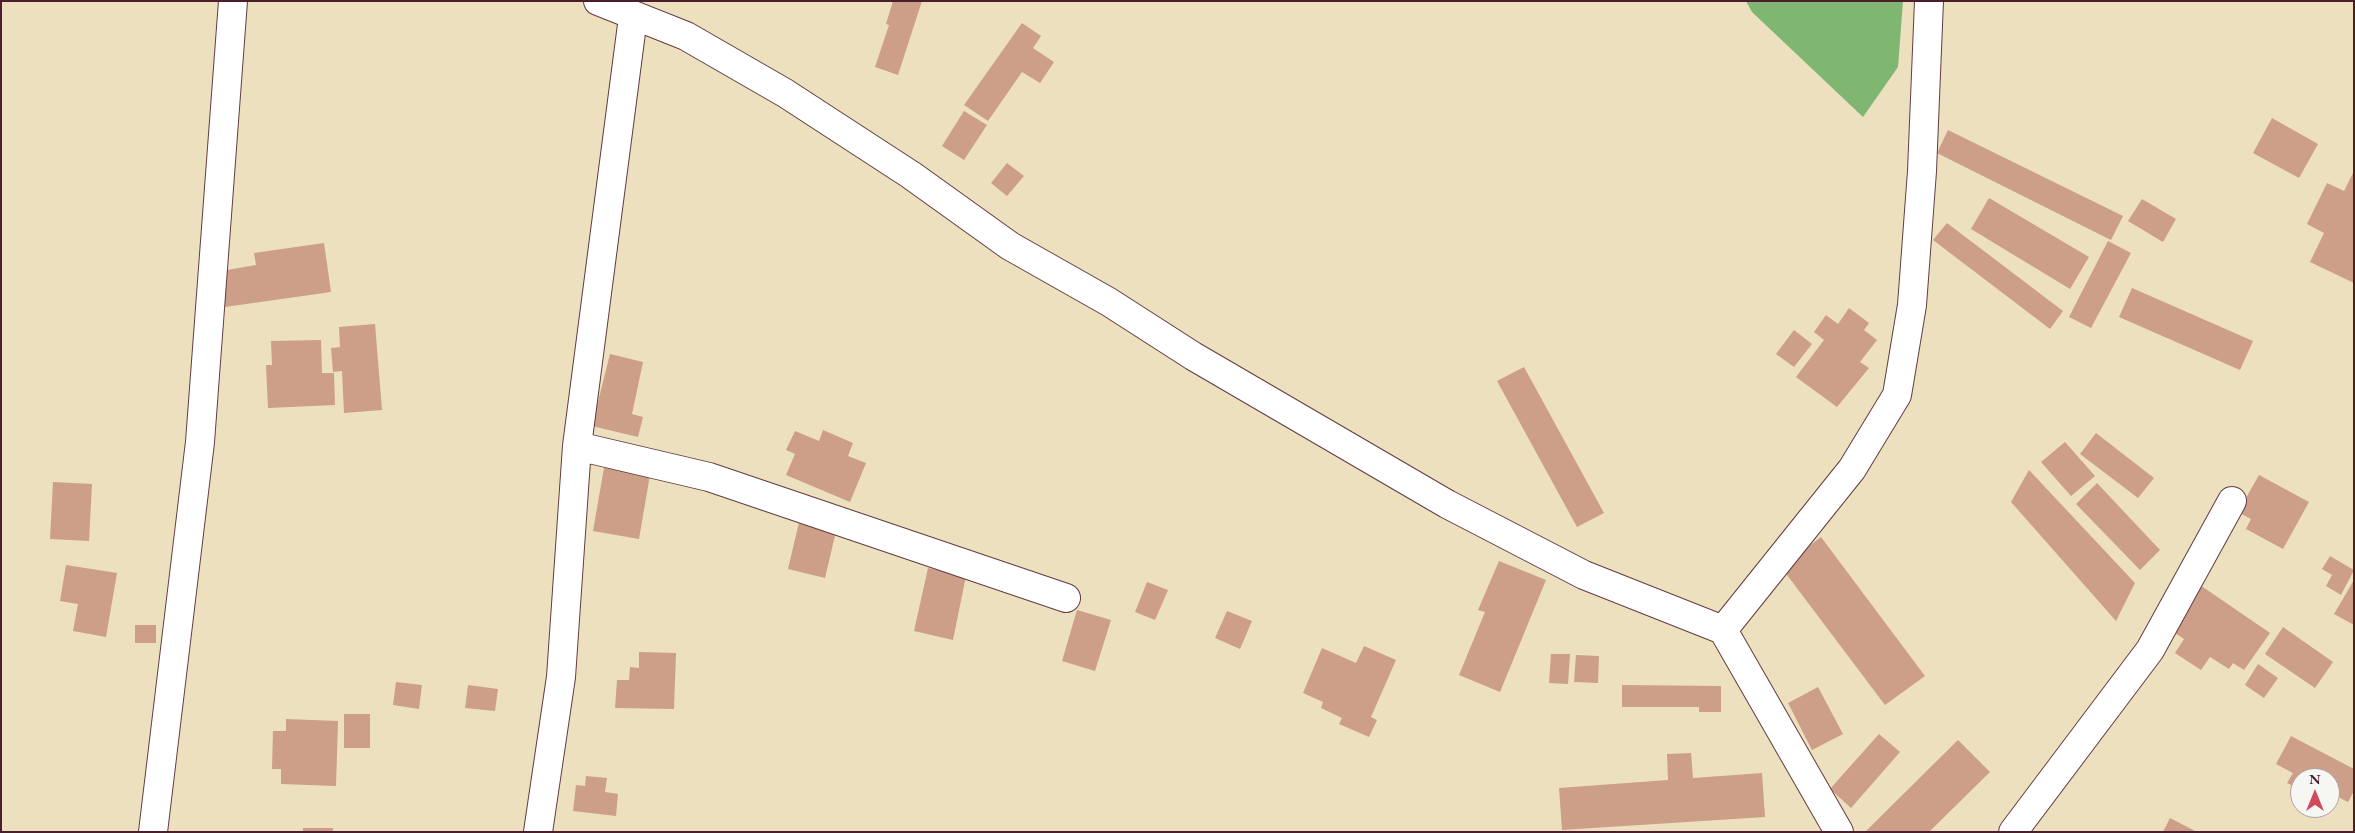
<!DOCTYPE html>
<style>
body{margin:0}
#map{position:relative;width:2355px;height:833px;overflow:hidden;background:#ede0bf;font-family:"EB Garamond",serif}
canvas{display:block}
.frame{position:absolute;inset:0;border:2px solid #4a1f2b;pointer-events:none}
.north{position:absolute;left:2290px;top:768px;width:50px;height:50px;box-sizing:border-box;background:#f6f6f2;border:1px solid #b1a0a2;border-radius:50%;rotate:0deg;font-size:14px;font-weight:700;line-height:20px;text-align:center;color:#4a1f2b}
.north::after{content:'';display:block;margin:auto;width:18px;height:22px;background:#d1495b;clip-path:polygon(50% 0,100% 100%,50% 72%,0 100%)}
</style>
<div id="map">
<canvas width="2355" height="833"></canvas>
<div class="frame"></div>
<div class="north">N</div>
</div>
<script>
const ctx = document.querySelector('canvas').getContext('2d');
ctx.lineJoin = 'round';
function fill(path, color) { ctx.fillStyle = color; ctx.fill(path, 'evenodd'); }
const toPath = rows => new Path2D(rows.map(r => 'M' + r).join(''));
function stroke(path, color, width, dash) { ctx.strokeStyle = color; ctx.lineWidth = width; ctx.lineCap = dash ? 'butt' : 'round'; ctx.setLineDash(dash || []); ctx.stroke(path); }
fill(toPath([
 [1746,1,1903,1,1898,67,1863,117,1752,12]
]), '#7fb672');
fill(toPath([
 [893,1,922,1,898,75,875,67,889,25,886,24],
 [1022,23,1041,36,1033,48,1054,62,1040,83,1022,72,988,121,964,105],
 [964,111,987,125,964,160,942,146],
 [2272,118,2318,144,2299,178,2253,153],
 [1948,130,2123,216,2111,240,1937,153],
 [1007,163,1024,176,1007,196,991,183],
 [2354,171,2354,283,2310,262,2324,233,2307,224,2327,183,2344,191],
 [1989,198,2089,257,2070,289,1971,229],
 [2142,199,2176,219,2163,242,2128,221],
 [1947,223,2063,311,2050,329,1933,240],
 [2108,241,2131,253,2091,328,2069,317],
 [324,243,331,292,225,307,221,276,227,275,227,270,256,265,254,253],
 [2132,288,2253,341,2240,370,2119,317],
 [1849,308,1869,323,1864,330,1877,340,1860,362,1869,368,1837,407,1796,377,1824,340,1814,332,1826,315,1838,324],
 [375,324,382,410,344,413,342,371,333,372,331,348,340,347,339,327],
 [1794,330,1812,344,1794,367,1776,354],
 [321,340,322,373,334,373,335,405,268,408,266,365,272,365,271,341],
 [610,354,643,362,632,414,643,417,638,437,592,426],
 [1524,367,1604,513,1577,527,1497,381],
 [823,430,853,443,848,456,866,463,850,502,786,475,795,454,786,450,795,431,819,441],
 [2096,433,2154,478,2138,498,2080,454],
 [2065,442,2095,476,2071,496,2041,462],
 [605,462,651,469,639,539,593,531],
 [2029,470,2135,583,2116,621,2011,502],
 [2259,475,2309,502,2283,549,2246,529,2251,519,2238,512],
 [53,482,92,484,89,541,50,539],
 [2097,483,2160,550,2140,570,2076,504],
 [800,518,837,527,825,578,788,569],
 [1821,537,1925,676,1885,705,1781,567],
 [2330,556,2354,570,2341,595,2326,586,2332,575,2322,569],
 [1499,561,1546,580,1500,692,1459,675,1485,612,1478,610],
 [66,565,117,573,106,637,73,631,78,604,60,601],
 [928,568,966,576,953,640,914,631],
 [2354,580,2354,625,2334,614],
 [1147,582,1168,590,1155,620,1135,612],
 [2200,585,2270,633,2244,670,2233,663,2229,669,2210,657,2201,670,2175,653,2184,639,2169,629],
 [1077,610,1111,620,1095,671,1062,661],
 [1227,611,1252,621,1240,649,1215,638],
 [135,625,156,625,156,643,135,643],
 [2283,627,2333,662,2315,688,2265,654],
 [1364,646,1396,660,1371,717,1377,720,1369,737,1339,724,1342,718,1321,708,1323,702,1303,693,1322,648,1356,663],
 [639,652,676,653,674,709,615,708,617,680,629,680,630,667,639,668],
 [1551,654,1570,654,1568,684,1549,683],
 [1576,655,1599,656,1598,683,1574,682],
 [2258,664,2278,678,2264,698,2245,685],
 [396,682,422,685,419,709,393,705],
 [468,685,498,689,495,711,465,708],
 [1622,685,1721,686,1721,712,1699,712,1699,707,1622,707],
 [1818,687,1843,734,1812,750,1788,703],
 [344,714,370,714,370,748,344,748],
 [286,719,338,721,336,786,281,784,281,769,272,769,273,731,286,731],
 [1879,734,1900,752,1851,808,1830,789],
 [2291,736,2354,769,2354,791,2348,802,2330,793,2330,778,2300,778,2300,789,2287,783,2293,773,2276,764],
 [1958,740,1990,772,1929,832,1865,832],
 [1691,753,1693,778,1762,773,1765,817,1562,830,1559,788,1668,780,1667,754],
 [586,776,607,778,605,792,618,794,616,816,573,811,576,785,585,786],
 [2170,818,2197,832,2163,832],
 [303,828,333,828,333,832,303,832]
]), '#cd9e88');
const minor = toPath([
 [598,1,686,36,785,93,911,175,1010,246,1109,302,1193,356,1447,504,1584,575,1723,630,1839,832],
 [577,446,709,477,1066,598],
 [1723,630,1852,469,1897,395,1912,305,1922,171,1929,1],
 [153,832,200,442,233,1],
 [538,832,561,677,577,446,633,17],
 [2013,832,2150,650,2232,501]
]);
stroke(minor, '#623c41', 30);
stroke(minor, '#fff', 28);
</script>
